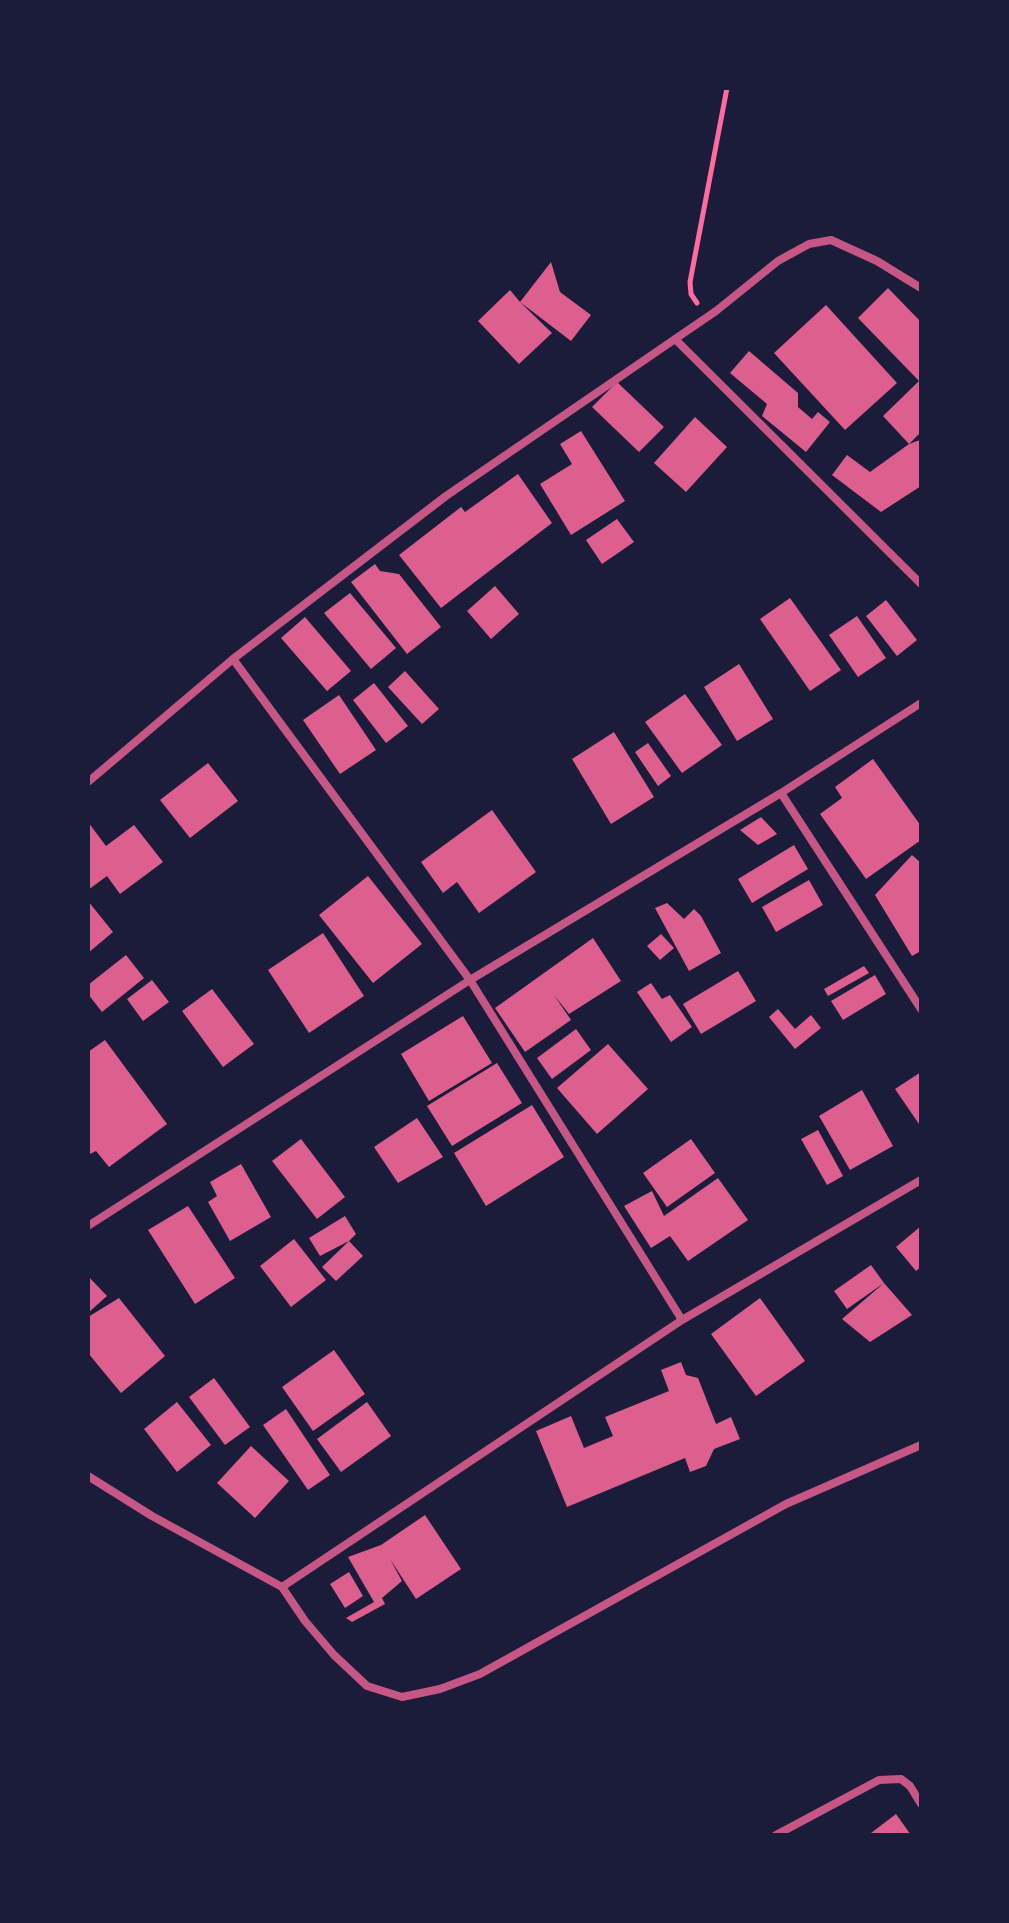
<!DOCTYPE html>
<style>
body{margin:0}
#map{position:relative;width:1009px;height:1923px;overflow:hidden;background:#1b1b3a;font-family:"Open Sans",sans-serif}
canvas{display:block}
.frame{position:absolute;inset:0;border:90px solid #1b1b3a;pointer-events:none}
</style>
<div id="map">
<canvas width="1009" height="1923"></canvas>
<div class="frame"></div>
</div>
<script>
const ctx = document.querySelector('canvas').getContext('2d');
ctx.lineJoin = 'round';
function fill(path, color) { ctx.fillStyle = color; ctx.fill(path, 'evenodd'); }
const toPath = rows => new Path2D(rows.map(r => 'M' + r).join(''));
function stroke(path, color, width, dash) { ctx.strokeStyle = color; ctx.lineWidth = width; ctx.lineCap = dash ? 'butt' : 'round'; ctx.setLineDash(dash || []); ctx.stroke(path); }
fill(toPath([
 [551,262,560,292,591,315,571,341,520,302,552,333,519,364,478,321,510,290,520,302],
 [888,288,921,322,921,432,909,444,920,440,921,442,921,486,881,512,832,475,847,455,870,472,909,444,883,416,919,381,858,318],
 [826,305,897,383,845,430,774,353],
 [749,351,798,393,798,407,812,419,818,412,830,422,806,452,762,416,767,404,730,373],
 [617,382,664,427,639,452,592,407],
 [695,417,727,447,686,492,654,463],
 [581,431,625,501,571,535,540,484,572,464,560,444],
 [518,474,552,523,441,608,399,555,461,507,465,512],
 [617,519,634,542,602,564,586,540],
 [375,564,380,571,399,574,441,627,407,654,351,582],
 [495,586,519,614,491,639,467,611],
 [350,593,396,648,371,669,324,613],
 [790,598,841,670,810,691,760,619],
 [886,600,917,640,897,656,866,616],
 [857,616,886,658,858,677,829,635],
 [305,617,351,671,327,691,281,638],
 [739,664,773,719,737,741,704,687],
 [405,671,439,709,422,724,388,687],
 [374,683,408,726,386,743,353,700],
 [685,694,722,745,682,773,645,722],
 [339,695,376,750,340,774,303,720],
 [614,732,654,797,611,824,572,759],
 [648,743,671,776,658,786,635,752],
 [873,759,921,826,921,840,866,879,820,814,842,798,835,787],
 [208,763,238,801,190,838,160,800],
 [492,810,536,872,479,913,457,882,443,893,421,862],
 [761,817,777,834,758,845,740,830],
 [88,822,106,846,134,825,163,862,120,894,107,876,88,890],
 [794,845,808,869,752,903,738,879],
 [912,855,921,863,921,951,912,956,875,895],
 [368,876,422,944,373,983,319,915],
 [809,880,823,905,776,932,762,907],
 [88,901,113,932,88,953],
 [667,903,684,919,694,909,701,916,721,953,689,971,655,908],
 [323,933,364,996,309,1033,268,970],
 [661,934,674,948,660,960,647,946],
 [593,938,621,981,569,1014,554,995,571,1020,525,1052,495,1008],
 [126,955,144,978,102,1012,88,994,88,985],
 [864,966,869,973,828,996,824,989],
 [738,971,756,1001,701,1034,683,1004],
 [875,975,886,994,843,1020,831,1001],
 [152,980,169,1002,143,1021,127,999],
 [651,983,662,999,670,995,692,1027,671,1042,637,992],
 [212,989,254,1044,223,1067,182,1011],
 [778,1009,795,1029,811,1015,821,1028,795,1049,769,1017],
 [463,1016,492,1063,429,1101,401,1054],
 [576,1029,591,1050,552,1079,537,1058],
 [105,1040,167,1124,109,1167,96,1151,88,1155,88,1052],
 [608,1044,648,1089,597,1134,557,1088],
 [497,1063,522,1103,452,1146,427,1106],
 [921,1072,921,1127,895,1089],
 [862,1090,893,1146,850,1170,819,1116],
 [532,1105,564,1157,486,1206,454,1153],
 [417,1118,443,1157,398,1183,374,1147],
 [818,1130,843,1176,827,1185,801,1139],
 [301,1139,345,1197,317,1219,272,1161],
 [691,1139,715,1173,667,1207,643,1173],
 [241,1164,271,1217,230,1241,208,1202,217,1196,210,1182],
 [718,1178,748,1220,688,1261,670,1236,651,1248,624,1206,652,1191,664,1216],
 [188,1206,235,1278,195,1304,148,1230],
 [345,1216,356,1234,349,1241,320,1256,309,1238],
 [921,1226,921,1267,916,1271,896,1247],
 [294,1239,326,1280,291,1307,260,1266],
 [349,1241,363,1256,336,1281,322,1267],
 [871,1265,884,1283,847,1309,834,1291],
 [88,1276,107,1296,88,1313],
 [884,1283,912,1315,870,1342,842,1319],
 [119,1298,165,1356,121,1393,88,1353,88,1317],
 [760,1298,805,1361,756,1396,711,1334],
 [334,1350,365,1394,313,1431,282,1387],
 [681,1362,686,1375,698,1378,716,1424,731,1417,740,1439,714,1449,706,1466,690,1472,685,1458,567,1507,536,1431,571,1416,584,1448,613,1436,605,1417,669,1391,661,1370],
 [214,1378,250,1427,225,1445,189,1397],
 [177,1402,211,1445,177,1472,144,1429],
 [367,1402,391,1436,341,1472,317,1439],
 [286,1409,330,1475,308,1490,263,1425],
 [251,1446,289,1481,255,1518,217,1483],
 [425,1515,461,1569,416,1599,390,1559,402,1581,382,1598,385,1604,352,1622,346,1618,374,1602,348,1557,381,1545],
 [349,1572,363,1596,345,1608,330,1584],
 [896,1814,911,1835,872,1835,871,1833]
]), '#dd5f8e');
stroke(toPath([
 [697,303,691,294,690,282,727,88]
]), '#ff6b9d', 5);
stroke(toPath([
 [675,339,921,584],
 [233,659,470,980,682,1320],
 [88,782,233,659,446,496,716,311,778,261,809,244,831,240,877,261,921,288],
 [781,793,921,1009],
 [88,1226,470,980,781,793,921,703],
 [88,1476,152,1516,282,1587,305,1621,334,1655,367,1686,402,1697,440,1689,480,1674,786,1504,921,1445],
 [282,1587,682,1320,921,1180],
 [776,1835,879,1780,901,1779,910,1786,921,1804]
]), '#c65784', 8);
</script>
